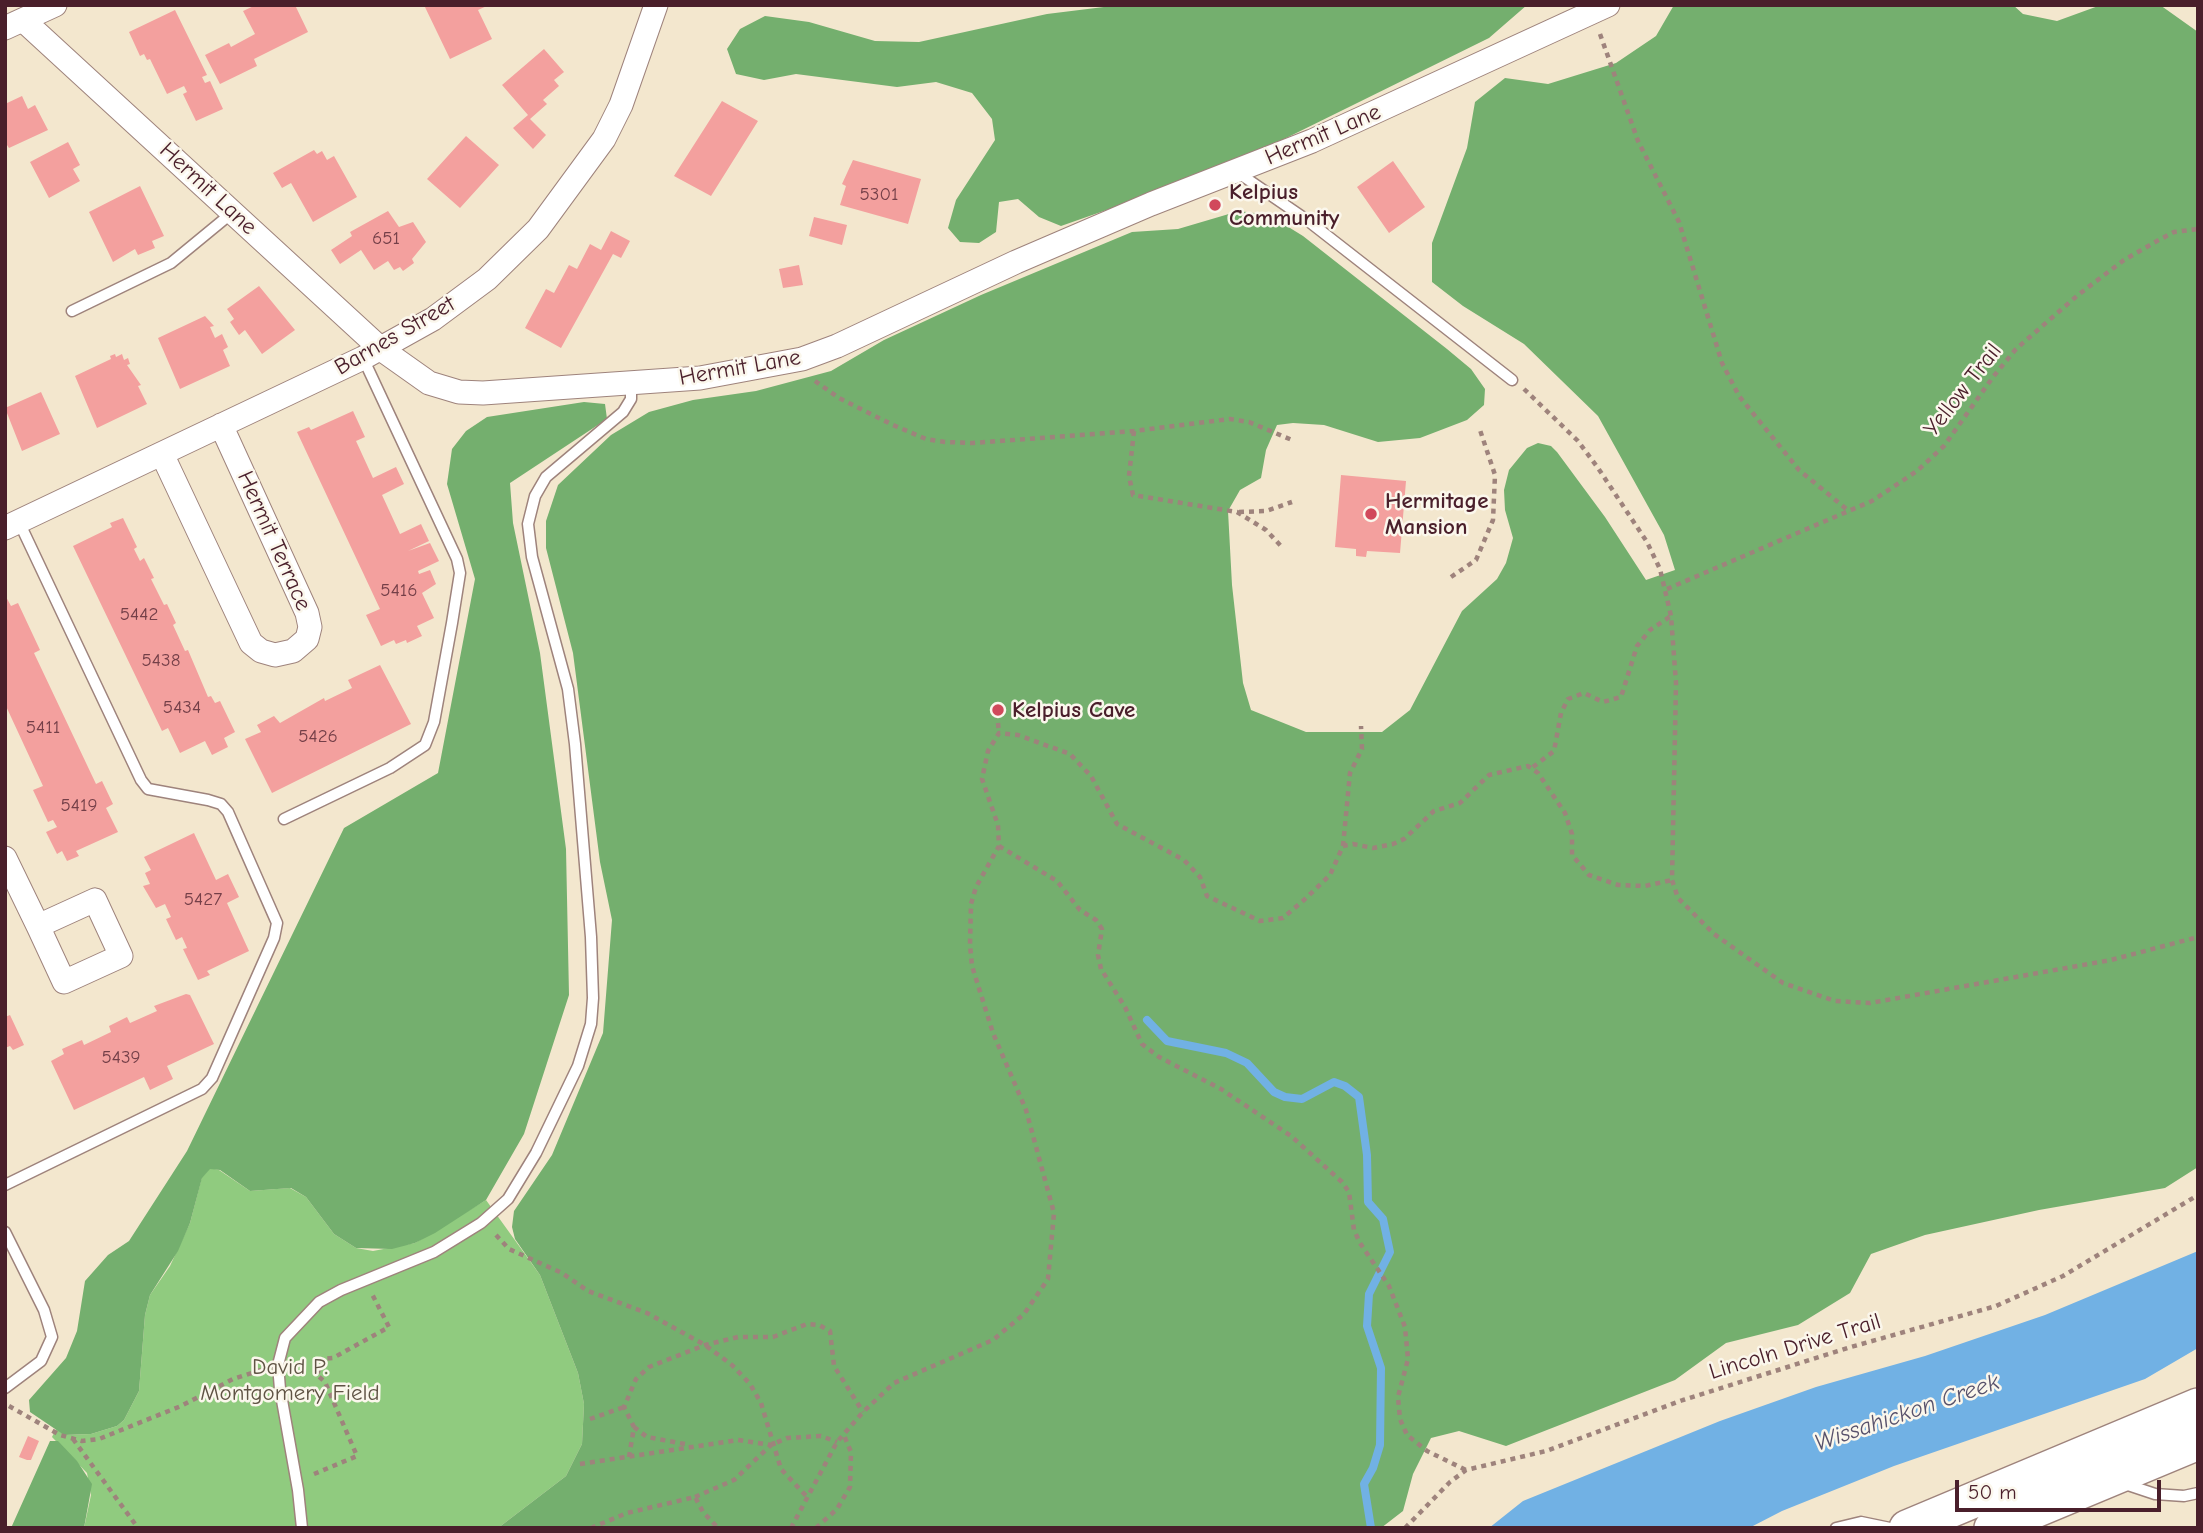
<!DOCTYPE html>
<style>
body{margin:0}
#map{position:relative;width:2203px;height:1533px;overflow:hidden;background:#f3e7ce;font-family:"Comic Neue",sans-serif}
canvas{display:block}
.frame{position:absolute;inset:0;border:7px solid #4a1f2b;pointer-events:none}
.scale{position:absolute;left:1955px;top:1480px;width:206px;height:32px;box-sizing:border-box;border:4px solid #4a1f2b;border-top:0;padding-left:9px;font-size:21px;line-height:24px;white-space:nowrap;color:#4a1f2b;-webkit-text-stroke:5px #fbf7ec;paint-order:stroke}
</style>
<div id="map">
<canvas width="2203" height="1533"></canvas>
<div class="frame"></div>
<div class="scale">50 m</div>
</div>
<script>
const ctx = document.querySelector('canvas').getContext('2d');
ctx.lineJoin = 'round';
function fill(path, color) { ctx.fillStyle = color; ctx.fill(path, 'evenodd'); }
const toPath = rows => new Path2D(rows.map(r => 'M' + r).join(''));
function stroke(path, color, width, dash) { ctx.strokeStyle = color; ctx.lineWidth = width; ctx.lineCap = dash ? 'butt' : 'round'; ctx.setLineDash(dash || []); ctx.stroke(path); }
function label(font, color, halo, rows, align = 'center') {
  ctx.font = font + ' "Comic Neue",sans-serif'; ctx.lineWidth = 5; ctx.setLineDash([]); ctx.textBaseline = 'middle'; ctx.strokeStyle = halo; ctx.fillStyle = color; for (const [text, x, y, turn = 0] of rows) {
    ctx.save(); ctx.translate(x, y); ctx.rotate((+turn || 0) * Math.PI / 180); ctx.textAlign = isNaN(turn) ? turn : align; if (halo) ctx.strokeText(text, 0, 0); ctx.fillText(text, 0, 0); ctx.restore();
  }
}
fill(toPath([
 [210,1168,219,1170,250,1191,290,1188,306,1197,334,1234,356,1248,373,1251,415,1243,486,1200,540,1275,578,1373,584,1404,582,1444,566,1476,498,1528,84,1528,91,1495,87,1473,52,1437,56,1429,65,1435,91,1434,117,1426,124,1420,139,1391,145,1315,150,1295,170,1266,190,1223,202,1177]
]), '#90cb7f');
fill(toPath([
 [1120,5,1527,5,1489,38,1274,144,1172,187,1061,226,1039,217,1018,199,999,202,996,232,979,243,960,242,948,228,956,200,995,140,992,119,972,93,936,82,897,87,796,74,764,80,736,74,727,49,740,29,765,16,809,22,875,41,919,42,1047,14],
 [1674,5,2013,5,2023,14,2057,21,2101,5,2160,5,2198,32,2198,1167,2165,1188,2039,1210,1925,1235,1871,1254,1850,1293,1798,1325,1726,1343,1675,1380,1506,1446,1459,1431,1431,1438,1413,1474,1403,1511,1381,1528,498,1528,566,1476,582,1444,584,1404,578,1373,540,1275,515,1239,512,1227,514,1211,552,1155,603,1033,612,920,600,862,573,653,546,548,546,521,558,485,611,435,649,412,693,400,756,391,831,371,884,340,981,295,1132,232,1178,229,1239,211,1269,215,1303,236,1447,349,1471,369,1485,389,1484,405,1467,420,1420,438,1378,442,1324,425,1293,423,1277,425,1266,450,1261,478,1240,490,1228,511,1232,585,1243,683,1251,710,1306,732,1382,732,1410,710,1462,611,1497,579,1506,563,1513,538,1505,510,1504,490,1509,470,1527,448,1538,443,1551,446,1557,452,1605,517,1646,580,1675,570,1664,535,1598,416,1524,344,1463,306,1432,282,1432,243,1467,148,1475,102,1505,78,1548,84,1616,63,1656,36],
 [584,402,605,404,607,419,510,483,513,523,540,653,566,849,569,995,524,1134,486,1200,435,1233,415,1243,392,1249,356,1248,334,1234,306,1197,291,1188,250,1191,220,1170,210,1169,202,1178,190,1223,178,1251,150,1295,145,1315,139,1391,124,1420,117,1426,91,1434,64,1435,30,1412,29,1400,66,1358,77,1331,85,1281,108,1255,129,1241,187,1151,344,828,438,773,475,579,447,484,452,449,466,431,487,417],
 [50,1441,58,1441,77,1461,92,1484,84,1528,11,1528]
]), '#74af6e');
fill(toPath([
 [2198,1251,2198,1348,2145,1379,1894,1466,1782,1511,1749,1528,1489,1528,1523,1501,1720,1421,1816,1387,1925,1356,2045,1315]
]), '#71b1e4');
stroke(toPath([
 [1147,1020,1167,1041,1226,1053,1247,1063,1274,1092,1285,1097,1302,1099,1334,1082,1345,1086,1359,1097,1367,1155,1368,1202,1383,1219,1390,1252,1369,1294,1367,1326,1381,1368,1380,1445,1373,1468,1364,1484,1371,1528]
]), '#71b1e4', 8);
fill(toPath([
 [256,5,295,5,308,32,254,59,257,66,220,84,205,55,229,43,231,47,255,34,243,11],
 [424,5,489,5,478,10,492,39,450,59],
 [175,10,207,75,202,77,205,83,210,81,223,109,196,121,183,94,187,92,184,86,167,94,150,59,147,60,144,54,140,56,129,32],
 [544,49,564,72,554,80,559,86,543,100,547,104,530,119,546,135,533,149,513,128,528,115,502,85],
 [22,96,28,109,35,105,48,130,9,148,5,142,5,104],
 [722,101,758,121,711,196,674,176],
 [466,136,499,165,460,208,427,179],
 [68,142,80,165,73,169,80,181,49,198,30,162],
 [314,150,317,154,322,151,327,160,334,156,357,197,313,222,291,183,282,188,273,173],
 [853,160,921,179,908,224,840,205,846,186,842,184],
 [1393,161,1425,207,1389,233,1357,187],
 [140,186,164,236,152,241,155,248,138,255,135,249,113,262,89,212],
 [388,211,399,227,413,222,426,242,412,259,414,263,403,271,400,267,394,270,388,261,374,270,361,250,340,264,331,250,352,236,350,232],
 [814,217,847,225,842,245,809,236],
 [611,231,630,241,621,258,613,254,561,348,525,328,546,289,554,293,569,265,577,269,590,244,601,250],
 [799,265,803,285,783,288,779,269],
 [259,286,295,330,262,354,245,330,239,335,230,322,234,319,227,309],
 [205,316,214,326,210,327,215,338,222,334,228,347,223,350,230,366,180,389,158,338],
 [115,354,116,357,122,354,124,360,128,358,130,364,127,365,141,385,138,386,147,404,97,428,75,376,111,359,110,356],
 [41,392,60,434,22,451,5,408],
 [353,411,365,437,356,441,373,478,396,467,404,484,382,495,400,534,421,524,429,541,408,551,430,543,439,561,418,571,419,574,430,570,436,584,422,593,434,618,417,626,422,636,407,643,406,640,396,644,394,640,381,646,366,615,380,609,297,432,309,427,311,430],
 [1341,475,1406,481,1400,553,1367,551,1366,557,1356,556,1356,549,1335,547],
 [123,518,137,547,134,549,140,561,144,558,154,578,151,579,164,605,167,604,176,623,173,625,185,651,188,650,208,697,211,696,215,703,220,701,235,732,224,738,228,747,212,755,205,741,180,753,168,728,162,731,73,546,112,527,110,523],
 [5,595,11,606,18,603,40,650,34,653,87,765,96,784,102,781,113,804,106,808,118,832,76,851,79,856,67,861,62,851,57,854,46,832,57,827,53,820,48,822,33,790,43,786,5,704],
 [380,665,411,724,272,793,245,739,261,732,257,725,274,716,280,723,324,698,325,701,352,688,348,680],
 [194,833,216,880,228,874,239,897,227,903,249,951,207,971,210,975,198,980,183,949,187,948,182,937,176,940,166,919,171,917,165,904,156,908,143,886,150,884,145,873,151,870,144,857],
 [186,994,190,995,214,1044,167,1066,173,1079,150,1090,144,1077,74,1110,51,1061,64,1054,62,1049,82,1040,84,1045,111,1032,109,1026,127,1017,130,1023,157,1011,154,1006],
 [10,1015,24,1045,13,1050,10,1046,5,1048,5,1017],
 [28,1436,39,1441,31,1460,27,1460,19,1457]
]), '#f3a09e');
const service = toPath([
 [1237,172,1307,220,1512,380],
 [72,311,171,263,233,212],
 [284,819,390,768,425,745,434,722,452,623,460,573,457,559,363,358],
 [5,1185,202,1089,212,1078,274,938,277,923,228,812,221,804,208,800,148,789,141,780,19,522],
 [5,1232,44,1310,52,1337,41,1361,5,1388],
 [2122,1483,2155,1494,2184,1496,2198,1493],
 [302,1528,298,1490,280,1389,278,1365,285,1338,319,1302,341,1290,434,1252,481,1223,508,1199,536,1153,578,1066,591,1024,593,998,591,937,575,744,568,689,532,557,528,524,535,496,546,477,623,412,631,399,631,383],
 [1836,1528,1861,1522,1890,1528]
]);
const minor = toPath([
 [23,20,381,349,429,383,459,392,483,393,700,378,802,359,837,346,1016,262,1151,204,1312,141,1608,5],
 [5,28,55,5],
 [162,454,251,643,261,651,275,655,293,651,307,639,310,627,307,613,221,425],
 [5,528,363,358,433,319,487,279,538,229,604,139,621,105,656,5],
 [5,858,38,926],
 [95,900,121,956,64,982,38,926,95,900]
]);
const primary = toPath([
 [1907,1528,2198,1406],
 [1992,1528,2198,1442]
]);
stroke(service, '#9e837c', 13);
stroke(minor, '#9e837c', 25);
stroke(primary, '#9e837c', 38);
stroke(toPath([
 [1600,34,1638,141,1679,222,1722,363,1739,396,1799,470,1850,512],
 [815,381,839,398,893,425,926,439,945,442,973,443,1134,431,1230,419,1249,422,1292,440],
 [1524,389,1578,441,1598,468,1647,542,1660,569,1671,616,1676,683,1672,880,1678,898,1714,934,1783,983,1835,1001,1870,1003,2111,960,2198,937],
 [1134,431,1129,476,1133,495,1237,512,1266,530,1281,546],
 [1239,512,1266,511,1292,502],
 [1451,577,1476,560,1493,520,1495,475,1480,430],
 [1667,589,1872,501,1917,471,1944,446,1993,377,2016,349,2078,295,2124,260,2157,241,2174,232,2198,229],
 [997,713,999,733],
 [1533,767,1554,751,1561,713,1568,699,1584,693,1603,702,1621,697,1637,646,1650,630,1671,616],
 [999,846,1057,881,1080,910,1096,920,1102,929,1098,955,1101,969,1125,1007,1142,1044,1159,1057,1221,1089,1291,1136,1342,1182,1349,1192,1354,1230,1360,1243,1389,1286,1405,1327,1408,1359,1398,1397,1400,1419,1407,1435,1427,1451,1466,1470],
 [1343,846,1350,773,1362,749,1361,726],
 [496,1235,509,1249,562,1273,588,1291,647,1313,705,1345,732,1365,750,1384,761,1403,781,1469,808,1498],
 [9,1406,60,1435,82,1441,99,1439,181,1406,233,1379,261,1370],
 [590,1419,624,1407],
 [634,1427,647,1437,690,1445],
 [73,1439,138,1528],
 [629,1457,634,1427,624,1407,636,1379,649,1367,705,1345,738,1337,773,1337,807,1324,819,1325,830,1331,834,1366,863,1412],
 [580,1464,738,1440,771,1445],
 [314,1474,357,1456,325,1382,317,1375,322,1359,333,1358,389,1327,372,1294],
 [695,1497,734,1480,771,1445,787,1438,821,1436,837,1442],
 [591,1528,627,1513,695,1497,703,1512,718,1528],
 [791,1528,837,1442,863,1412,894,1383,993,1340,1024,1314,1048,1279,1054,1213,1026,1110,993,1033,972,966,970,945,971,904,976,887,999,846,998,825,982,779,988,751,999,733,1018,735,1070,754,1091,776,1117,824,1184,860,1200,877,1207,896,1260,921,1283,918,1304,900,1330,875,1343,846,1353,844,1373,848,1393,844,1404,839,1434,811,1460,803,1489,775,1528,766,1538,773,1565,813,1572,834,1572,855,1589,875,1618,885,1645,886,1672,880],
 [816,1528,837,1509,850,1487,851,1452,843,1433],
 [1405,1528,1450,1482,1466,1470,1546,1451,1683,1400,1851,1347,1996,1306,2063,1276,2198,1195]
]), '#9e837c', 4.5, [5, 5]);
stroke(service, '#fff', 10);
stroke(minor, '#fff', 23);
stroke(primary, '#fff', 35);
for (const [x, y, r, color] of [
 [1215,205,7,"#d1495b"],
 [1371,514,7,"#d1495b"],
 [998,710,7,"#d1495b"]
]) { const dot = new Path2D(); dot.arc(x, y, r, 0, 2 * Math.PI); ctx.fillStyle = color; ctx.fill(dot); stroke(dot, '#fbf7ec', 2.5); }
label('19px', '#743f48', null, [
 ["5301",879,195],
 ["651",386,239],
 ["5416",399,591],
 ["5442",139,615],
 ["5438",161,661],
 ["5434",182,708],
 ["5411",43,728],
 ["5426",318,737],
 ["5419",79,806],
 ["5427",203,900],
 ["5439",121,1058]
]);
label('23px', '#4a1f2b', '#fbf7ec', [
 ["Hermit Lane",1323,135,-23],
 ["Hermit Lane",208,189,43],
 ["Barnes Street",395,336,-30],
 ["Hermit Lane",740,368,-10],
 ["Yellow Trail",1963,390,-52],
 ["Hermit Terrace",274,541,66],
 ["Lincoln Drive Trail",1795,1347,-17]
]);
label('bold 23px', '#4a1f2b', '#fbf7ec', [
 ["Kelpius",1229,192],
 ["Community",1229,218],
 ["Hermitage",1385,501],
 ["Mansion",1385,527],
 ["Kelpius Cave",1012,710]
], 'left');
label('23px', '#5f5344', '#fbf7ec', [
 ["David P.",290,1367],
 ["Montgomery Field",290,1393]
]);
label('italic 24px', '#58526c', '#fbf7ec', [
 ["Wissahickon Creek",1907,1413,-19]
]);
</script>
